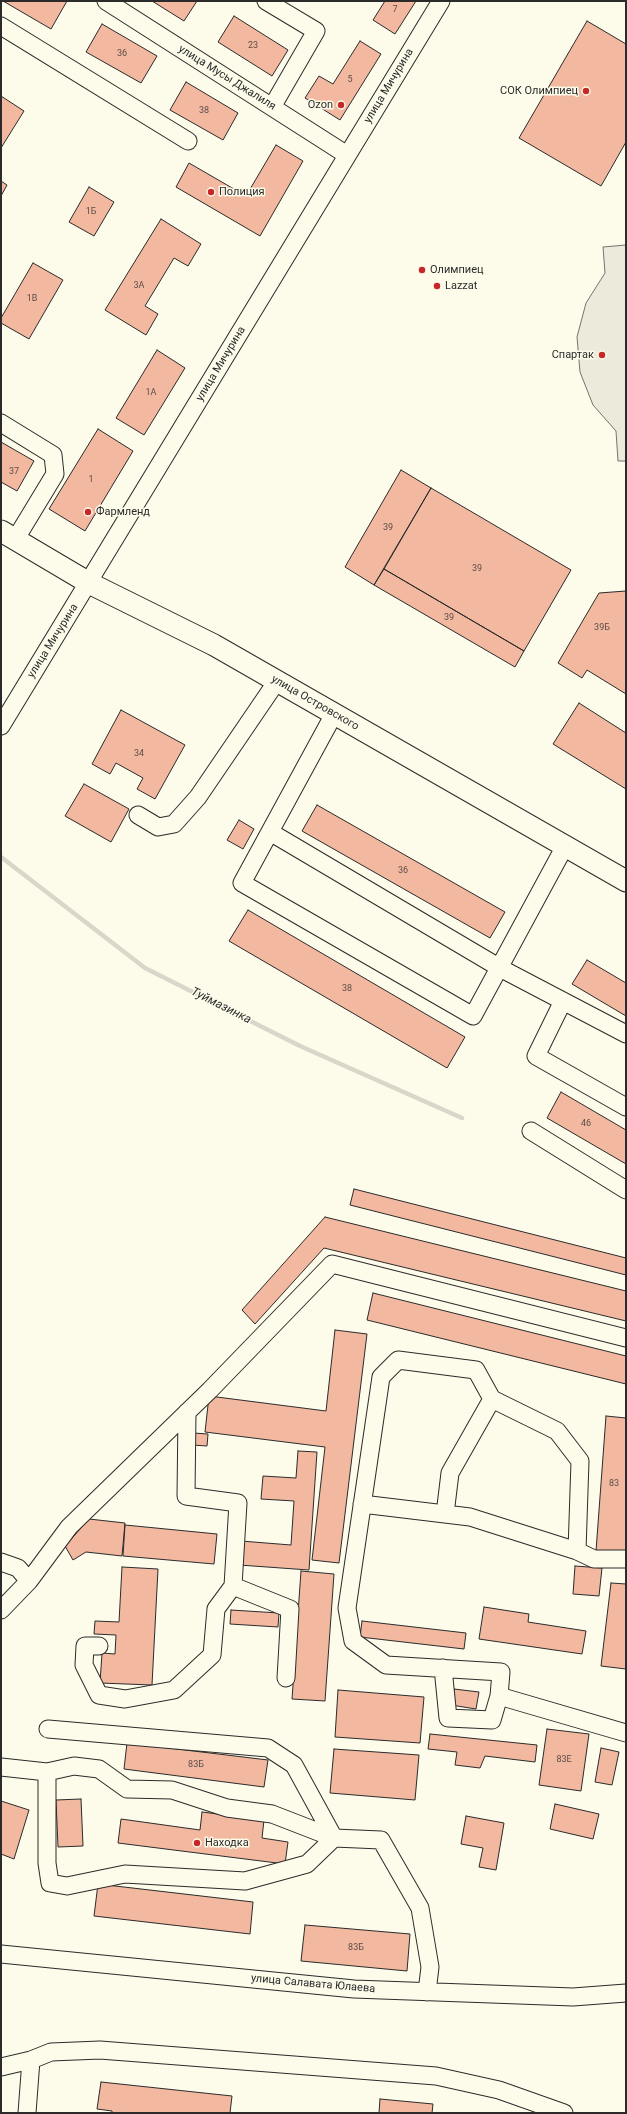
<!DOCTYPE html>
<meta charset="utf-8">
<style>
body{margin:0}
#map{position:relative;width:627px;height:2114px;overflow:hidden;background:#fdfbea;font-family:Roboto,sans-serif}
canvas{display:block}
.frame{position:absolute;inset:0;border:2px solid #2b2b2b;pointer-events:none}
</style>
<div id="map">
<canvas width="627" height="2114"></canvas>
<div class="frame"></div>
</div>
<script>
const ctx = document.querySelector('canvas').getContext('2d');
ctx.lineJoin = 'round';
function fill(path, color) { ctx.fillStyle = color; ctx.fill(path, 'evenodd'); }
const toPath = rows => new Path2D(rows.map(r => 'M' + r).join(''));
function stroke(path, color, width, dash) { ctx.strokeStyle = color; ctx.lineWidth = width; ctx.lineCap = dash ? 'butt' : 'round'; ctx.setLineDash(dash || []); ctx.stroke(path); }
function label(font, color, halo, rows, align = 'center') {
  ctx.font = font + ' Roboto,sans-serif'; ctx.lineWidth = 3; ctx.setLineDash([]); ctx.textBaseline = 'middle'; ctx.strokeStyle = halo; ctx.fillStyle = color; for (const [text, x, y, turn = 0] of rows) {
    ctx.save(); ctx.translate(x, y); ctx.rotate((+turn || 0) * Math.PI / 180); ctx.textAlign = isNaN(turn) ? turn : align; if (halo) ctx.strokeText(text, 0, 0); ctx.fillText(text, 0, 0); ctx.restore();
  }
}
const green = toPath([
 [626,245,626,461,618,461,616,431,593,405,580,372,577,337,586,303,605,273,603,247,626,245]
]);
fill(green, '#ecebdb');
stroke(green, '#74746e', 1);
stroke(toPath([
 [1,857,145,968,300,1046,462,1118]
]), '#d8d7c9', 4.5);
const building = toPath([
 [3,1,67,1,51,29,3,1],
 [152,1,197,1,184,21,152,1],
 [385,1,416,1,395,34,373,20,385,1],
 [234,16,288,50,272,76,218,42,234,16],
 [587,21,626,44,626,142,601,186,519,138,587,21],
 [102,24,157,56,141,83,86,52,102,24],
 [360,41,381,54,340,120,305,98,319,76,333,84,360,41],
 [186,82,238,113,223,140,170,110,186,82],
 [1,96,24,111,1,148,1,96],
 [276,145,303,161,260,236,176,187,189,163,246,196,276,145],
 [1,181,7,185,1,196,1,181],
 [89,187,114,202,94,236,69,222,89,187],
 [161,219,201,244,188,266,174,258,145,306,158,314,146,335,105,310,161,219],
 [33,263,63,280,29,339,1,323,1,318,33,263],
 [157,350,185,368,144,435,116,418,157,350],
 [98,429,133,451,85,531,49,509,98,429],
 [1,442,34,461,17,491,1,482,1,442],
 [401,470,431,488,374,585,345,567,401,470],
 [431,488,571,570,524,651,384,569,431,488],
 [384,569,524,651,515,667,374,585,384,569],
 [626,591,626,694,587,670,582,678,558,663,599,593,626,591],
 [579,703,626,733,626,789,553,744,579,703],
 [121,710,185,745,155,799,137,789,143,778,116,763,110,774,92,764,121,710],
 [84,784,129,809,111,842,65,816,84,784],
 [317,805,505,912,490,938,302,831,317,805],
 [239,820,254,829,243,849,227,840,239,820],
 [248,910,465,1037,447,1068,229,941,248,910],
 [587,960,626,983,626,1016,572,984,587,960],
 [561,1092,626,1130,626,1164,547,1118,561,1092],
 [354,1189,626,1258,626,1275,350,1205,354,1189],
 [325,1217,626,1291,626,1321,324,1248,255,1324,242,1310,325,1217],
 [373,1293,626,1356,626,1384,367,1320,373,1293],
 [335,1330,367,1334,339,1563,312,1560,325,1447,205,1432,209,1396,326,1411,335,1330],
 [606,1416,626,1418,626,1553,596,1551,606,1416],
 [193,1433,208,1434,207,1446,192,1445,193,1433],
 [298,1451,317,1452,309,1570,239,1565,241,1541,291,1545,294,1501,261,1499,263,1476,296,1478,298,1451],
 [89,1519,125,1523,122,1556,86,1552,73,1560,65,1546,89,1519],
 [125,1525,217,1534,214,1564,123,1556,125,1525],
 [575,1566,602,1568,599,1596,573,1594,575,1566],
 [122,1567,158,1569,152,1685,100,1683,102,1653,115,1654,116,1635,94,1634,95,1621,119,1622,122,1567],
 [301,1571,334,1574,325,1701,292,1699,301,1571],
 [611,1583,626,1584,626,1669,601,1666,611,1583],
 [484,1607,529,1614,528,1622,586,1631,582,1654,479,1639,484,1607],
 [231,1610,279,1613,278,1627,230,1624,231,1610],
 [362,1621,466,1633,464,1649,360,1637,362,1621],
 [454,1689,479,1692,476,1709,451,1705,454,1689],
 [338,1690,424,1697,420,1743,335,1737,338,1690],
 [547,1729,589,1734,581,1791,539,1785,547,1729],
 [430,1734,537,1745,535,1762,485,1756,480,1768,455,1765,457,1752,428,1749,430,1734],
 [127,1743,268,1760,264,1787,124,1769,127,1743],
 [601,1748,619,1752,612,1785,595,1782,601,1748],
 [334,1749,419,1755,415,1800,330,1793,334,1749],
 [81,1799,83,1846,58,1847,56,1800,81,1799],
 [1,1801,29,1810,14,1859,1,1854,1,1801],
 [555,1804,599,1814,593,1839,550,1829,555,1804],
 [202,1812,264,1820,262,1838,288,1842,285,1864,118,1843,121,1819,200,1830,202,1812],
 [466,1816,504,1823,496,1870,479,1867,483,1848,461,1844,466,1816],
 [98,1884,253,1902,250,1934,94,1916,98,1884],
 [305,1925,410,1934,407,1971,301,1961,305,1925],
 [101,2082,232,2096,230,2113,112,2113,112,2111,97,2109,101,2082],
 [380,2099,433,2104,432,2113,379,2113,380,2099]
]);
fill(building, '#f2b8a0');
stroke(building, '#2b2b2b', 1);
const minor = toPath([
 [106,1,347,155],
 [266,1,316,31,272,107],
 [1,26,188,141],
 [1,423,53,455,55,474,15,540],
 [334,714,242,883,473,1016,565,846],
 [1,726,441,1],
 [138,815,158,827,174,824,198,797,277,681],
 [270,832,500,968,626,1034],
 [563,1001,536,1056,626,1107],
 [531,1131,626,1190],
 [362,1504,470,1517,577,1551],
 [445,1514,450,1473,492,1399],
 [626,1559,594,1559,577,1551,580,1461,557,1431,492,1399,476,1370,398,1360,381,1377,347,1608,353,1641,386,1665,501,1672,499,1696,626,1733],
 [1,1562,18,1568,29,1581,1,1610],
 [29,1581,69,1527,210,1390,332,1264,626,1338],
 [233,1586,290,1609,286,1678],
 [99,1646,85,1646,84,1665,99,1695,125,1699,174,1690,212,1655,216,1609,233,1586,238,1503,186,1496,187,1412],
 [443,1668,448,1718,492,1720,499,1696],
 [48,1729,268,1748,294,1765,334,1838],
 [1,1767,47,1772],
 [334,1838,272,1814,227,1808,172,1790,127,1789,99,1769,74,1766,47,1772,47,1863,50,1883,67,1886,125,1874,245,1881,307,1864,334,1838,381,1840,420,1908,430,1967,427,1992],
 [1,1954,354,1989,573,1997,626,1993],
 [31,2060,51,2052,100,2050,436,2076,499,2090,564,2113],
 [1,2067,31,2060,27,2113]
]);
const major = toPath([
 [1,531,89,583,214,645,626,881]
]);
stroke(minor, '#2b2b2b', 19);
stroke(major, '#2b2b2b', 23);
stroke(minor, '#fdfbea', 17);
stroke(major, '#fdfbea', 21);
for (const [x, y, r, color] of [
 [586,91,4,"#c62828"],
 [341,105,4,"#c62828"],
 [211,192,4,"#c62828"],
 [422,270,4,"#c62828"],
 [437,286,4,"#c62828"],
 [602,355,4,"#c62828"],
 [88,512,4,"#c62828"],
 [197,1843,4,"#c62828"]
]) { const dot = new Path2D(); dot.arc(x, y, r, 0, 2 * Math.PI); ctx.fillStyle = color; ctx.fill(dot); stroke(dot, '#fdfbea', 1.5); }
label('9px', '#5d4e48', null, [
 ["7",395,10],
 ["23",253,46],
 ["36",122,54],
 ["5",350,80],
 ["38",204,111],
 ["1Б",91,212],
 ["3А",139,286],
 ["1В",32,299],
 ["1А",151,393],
 ["37",14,472],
 ["1",91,480],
 ["39",388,528],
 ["39",477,569],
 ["39",449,618],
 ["39Б",602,628],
 ["34",139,754],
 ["36",403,871],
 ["38",347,989],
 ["46",586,1124],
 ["83",614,1484],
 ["83Е",564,1760],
 ["83Б",196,1765],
 ["83Б",356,1948]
]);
label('11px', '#2b2b2b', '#fdfbea', [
 ["улица Мусы Джалиля",227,78,32],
 ["улица Мичурина",389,86,-59],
 ["улица Мичурина",221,364,-59],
 ["улица Мичурина",53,641,-58],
 ["улица Островского",315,703,30],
 ["улица Салавата Юлаева",313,1984,5]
]);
label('11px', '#2b2b2b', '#fdfbea', [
 ["СОК Олимпиец",578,91,"right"],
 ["Ozon",333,105,"right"],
 ["Полиция",219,192],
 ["Олимпиец",430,270],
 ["Lazzat",445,286],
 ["Спартак",594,355,"right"],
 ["Фармленд",96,512],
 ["Находка",205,1843]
], 'left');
label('italic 12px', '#2b2b2b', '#fdfbea', [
 ["Туймазинка",221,1006,27]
]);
</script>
